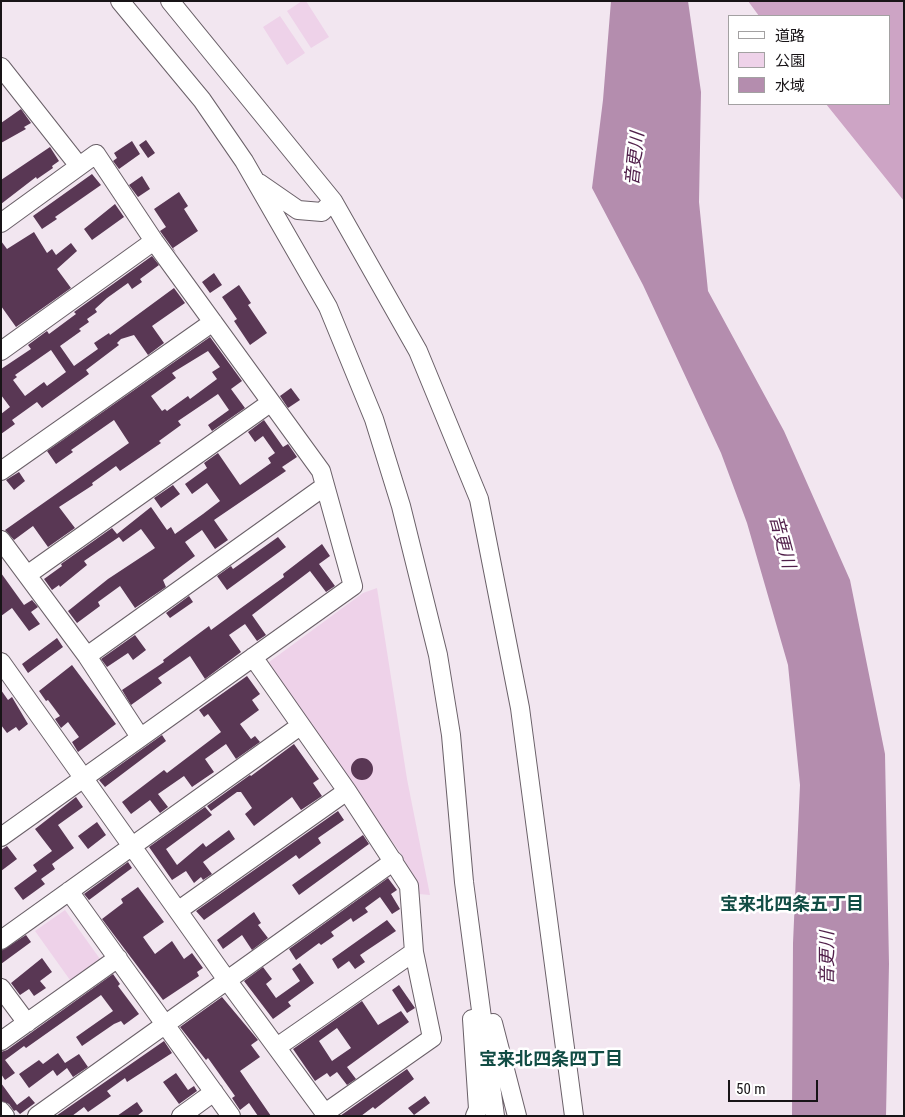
<!DOCTYPE html>
<meta charset="utf-8">
<style>
body{margin:0}
#map{position:relative;width:905px;height:1117px;overflow:hidden;background:#f2e6f0;font-family:"Roboto Condensed","Noto Sans JP",sans-serif}
canvas{display:block}
.frame{position:absolute;inset:0;border:2px solid #181417;pointer-events:none}
.legend{position:absolute;left:728px;top:15px;width:162px;height:90px;box-sizing:border-box;background:#fff;border:1px solid #a3a1a2;margin:0;padding:6px 9px;list-style:none;font-size:15px;color:#181417}
.legend li{display:flex;align-items:center;gap:10px;height:25px}
.legend b{width:25px;border:1px solid #a3a1a2}
.scale{position:absolute;left:728px;top:1080px;width:90px;height:22px;box-sizing:border-box;border:2px solid #181417;border-top:0;padding-left:6px;font-size:15px;line-height:18px;white-space:nowrap;color:#181417;-webkit-text-stroke:4px #fff;paint-order:stroke}
</style>
<div id="map">
<canvas width="905" height="1117"></canvas>
<div class="frame"></div>
<ul class="legend">
<li><b style="height:6px;background:#fff"></b>道路</li>
<li><b style="height:14px;background:#eed2e9"></b>公園</li>
<li><b style="height:14px;background:#b48dae"></b>水域</li>
</ul>
<div class="scale">50 m</div>
</div>
<script>
const ctx = document.querySelector('canvas').getContext('2d');
ctx.lineJoin = 'round';
function fill(path, color) { ctx.fillStyle = color; ctx.fill(path, 'evenodd'); }
const toPath = rows => new Path2D(rows.map(r => 'M' + r).join(''));
function stroke(path, color, width, dash) { ctx.strokeStyle = color; ctx.lineWidth = width; ctx.lineCap = dash ? 'butt' : 'round'; ctx.setLineDash(dash || []); ctx.stroke(path); }
function label(font, color, halo, rows, align = 'center') {
  ctx.font = font + ' "Roboto Condensed","Noto Sans JP",sans-serif'; ctx.lineWidth = 5; ctx.setLineDash([]); ctx.textBaseline = 'middle'; ctx.strokeStyle = halo; ctx.fillStyle = color; for (const [text, x, y, turn = 0] of rows) {
    ctx.save(); ctx.translate(x, y); ctx.rotate((+turn || 0) * Math.PI / 180); ctx.textAlign = isNaN(turn) ? turn : align; if (halo) ctx.strokeText(text, 0, 0); ctx.fillText(text, 0, 0); ctx.restore();
  }
}
fill(toPath([
 [302,1,306,1,329,37,311,48,287,11],
 [280,16,305,53,287,65,263,27],
 [377,588,407,779,430,895,419,894,402,855,265,665,363,593],
 [65,910,100,959,70,980,35,931]
]), '#eed2e9');
fill(toPath([
 [748,1,904,1,904,201,826,104,889,104,889,16,759,16]
]), '#cda4c5');
fill(toPath([
 [611,1,688,1,701,92,699,202,708,291,784,431,850,580,885,754,889,964,886,1116,792,1116,793,943,800,785,788,665,747,523,721,453,643,285,592,188,603,100]
]), '#b48dae');
fill(toPath([
 [21,109,31,123,24,127,26,129,1,143,1,123],
 [146,140,155,153,148,158,139,145],
 [132,141,140,154,119,169,113,161,117,158,114,153],
 [50,147,59,161,52,166,53,168,37,179,36,177,1,204,1,180],
 [92,174,101,185,55,217,57,219,42,229,33,216],
 [142,176,150,189,138,197,129,185],
 [179,192,188,206,184,209,198,231,173,248,176,253,160,231,166,227,154,209],
 [115,204,124,217,92,240,84,229],
 [34,232,47,253,52,249,56,255,71,243,77,251,57,269,71,288,16,327,1,306,1,241,7,249],
 [152,256,159,265,140,279,142,282,132,289,128,283,107,298,95,309,97,312,87,319,89,322,79,329,81,331,60,346,74,366,98,349,94,343,109,333,110,335,174,288,185,303,152,326,164,343,148,355,134,335,121,339,117,343,119,345,86,370,89,374,42,408,37,402,12,420,15,424,1,434,1,414,10,407,1,395,1,369,31,349,28,345,47,331,49,334,76,314,74,312],
 [51,350,66,372,47,386,44,382,25,396,13,380,17,377,15,375],
 [214,273,222,285,210,293,202,282],
 [239,285,251,303,248,305,267,333,250,345,234,321,237,319,222,297],
 [210,337,242,381,231,389,245,408,212,431,208,425,229,410,218,394,178,421,181,425,159,441,161,443,120,471,116,466,92,483,93,485,59,507,75,528,48,547,33,526,14,540,5,530,129,443,114,420,71,450,73,452,56,464,47,451],
 [208,351,220,367,212,372,217,379,190,399,188,396,167,411,165,409,162,411,151,396,176,378,172,373],
 [291,388,300,400,288,408,280,396],
 [264,420,283,447,288,444,297,457,282,467,286,471,214,520,228,540,215,549,202,530,185,542,195,556,163,580,166,587,135,608,120,586,98,602,100,606,77,623,68,611,108,579,155,548,141,529,123,542,119,537,84,561,87,565,60,587,59,585,52,590,44,579,62,566,61,564,112,528,117,534,151,507,167,530,171,527,175,534,203,514,220,501,207,483,192,494,185,484,207,468,204,463,218,453,240,485,271,463,268,458,275,453,263,436,255,442,248,432],
 [19,472,25,481,14,490,6,480],
 [173,485,180,494,161,508,154,498],
 [278,537,286,547,227,590,217,576,231,566,233,569],
 [322,544,330,556,319,564,335,586,326,592,310,571,252,615,266,635,257,641,245,624,229,635,241,652,205,679,190,656,158,678,162,683,131,705,122,690,164,662,163,660,209,626,211,630,241,608,284,577,283,574],
 [1,573,24,605,32,600,38,607,31,612,40,624,29,631,12,608,1,616],
 [189,596,193,602,170,618,166,613],
 [135,635,146,650,133,660,128,653,107,667,101,659],
 [57,638,63,647,28,673,22,664],
 [72,665,116,724,78,752,72,742,79,737,68,722,61,728,55,719,60,716,48,700,46,701,39,691],
 [247,676,260,694,252,700,259,710,240,724,251,739,255,736,260,742,236,759,226,744,205,759,214,772,192,787,184,776,158,794,168,807,160,813,150,800,131,814,122,802,164,770,167,773,221,732,208,714,204,717,199,710],
 [1,690,8,700,12,697,28,724,19,731,16,727,7,733,1,725],
 [162,735,166,741,105,787,99,780],
 [294,744,319,779,313,783,322,796,301,810,292,797,254,826,245,814,252,808,241,792,237,792,211,811,207,806,250,775,251,776],
 '351 769a11 11 0 1 1 22 0a11 11 0 1 1-22 0Z',
 [76,797,83,807,58,825,74,848,52,864,55,869,41,879,45,884,23,900,14,888,37,871,33,865,52,851,35,829],
 [205,807,212,815,166,849,177,865,203,843,206,847,229,830,235,839,203,862,212,874,203,880,201,877,194,883,186,871,172,880,149,847],
 [338,811,344,820,318,838,321,843,299,859,296,855,204,920,196,911],
 [97,822,106,835,88,849,78,836],
 [363,835,369,844,299,895,292,885],
 [7,846,17,859,1,871,1,850],
 [128,862,132,868,89,900,84,894],
 [388,878,397,890,391,894,400,909,392,914,380,897,365,908,368,912,353,922,351,918,331,932,334,936,321,945,319,943,296,960,289,949],
 [138,887,164,922,143,937,155,954,172,941,184,959,192,953,203,968,197,972,199,976,163,1000,102,919,123,903,121,899],
 [254,912,261,923,258,925,268,938,252,950,242,935,223,949,217,940],
 [387,920,396,931,360,955,365,962,355,969,349,961,338,969,332,959],
 [26,935,31,942,1,964,1,951],
 [42,958,52,972,40,981,46,988,34,996,29,989,20,995,11,983],
 [300,963,314,983,288,1002,291,1006,273,1019,244,981,263,967,272,979,266,984,276,998,300,981,292,969],
 [113,974,120,984,118,986,139,1014,124,1025,121,1021,114,1024,82,1046,76,1037,113,1011,101,995,26,1048,24,1046,5,1060,15,1073,5,1080,1,1074,1,1052,7,1050],
 [399,985,415,1008,407,1013,392,990],
 [222,997,258,1040,251,1045,260,1057,240,1071,271,1116,258,1116,249,1103,240,1110,232,1098,235,1096,208,1058,206,1060,180,1027],
 [362,1001,378,1025,401,1011,409,1022,347,1067,356,1079,347,1085,337,1072,330,1077,327,1073,315,1081,293,1049],
 [337,1028,351,1048,332,1061,319,1041],
 [164,1041,172,1053,127,1082,125,1078,107,1091,111,1096,88,1112,84,1107,72,1116,56,1116],
 [58,1053,65,1063,79,1054,88,1067,73,1077,67,1068,57,1076,53,1070,29,1088,19,1074,39,1060,43,1064],
 [407,1069,414,1079,375,1109,373,1107,361,1116,340,1116],
 [176,1073,188,1090,194,1086,197,1091,179,1104,163,1082],
 [1,1083,17,1105,29,1096,35,1103,20,1114,16,1110,14,1111,9,1104,1,1101],
 [425,1096,430,1103,414,1115,408,1108],
 [137,1102,143,1111,137,1116,117,1116]
]), '#593754');
const minor = toPath([
 [120,1,202,100,244,161,328,307,374,419,401,506,438,655,451,735,464,882,495,1116],
 [170,1,333,201,322,212,298,210,259,183],
 [1,67,79,166],
 [333,201,418,351,479,499,520,708,574,1116],
 [1,223,96,154,154,241,321,471,353,586,1,837],
 [1,351,154,241],
 [1,471,213,322],
 [1,540,87,656,140,737],
 [27,575,270,403],
 [87,656,325,486],
 [253,657,347,791,409,886,414,952,432,1038,325,1113],
 [1,662,227,980,327,1116],
 [69,891,231,1116],
 [179,910,347,791],
 [1,940,300,726],
 [1,988,27,1023],
 [472,1019,478,1109,475,1116],
 [493,1023,517,1116],
 [1,1041,118,958],
 [277,1047,414,952],
 [1,1111,5,1116],
 [37,1116,394,861],
 [181,1116,214,1092]
]);
stroke(minor, '#6a6068', 20);
stroke(minor, '#fff', 18);
label('italic 18px', '#501f4a', '#fff', [
 ["音更川",636,159,-84],
 ["音更川",781,542,75],
 ["音更川",828,958,-90]
]);
label('bold 18px', '#114c44', '#fff', [
 ["宝来北四条五丁目",792,905],
 ["宝来北四条四丁目",551,1060]
]);
</script>
